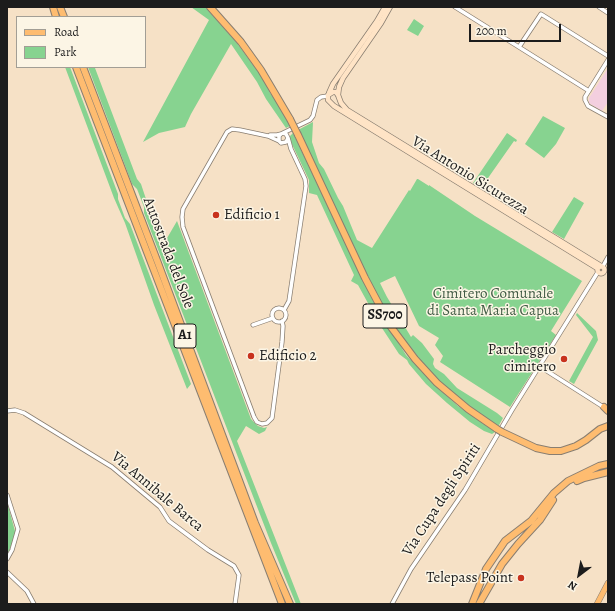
<!DOCTYPE html>
<style>
body{margin:0}
#map{position:relative;width:615px;height:611px;overflow:hidden;background:#f6e1c6;font-family:Alegreya,serif}
canvas{display:block}
.frame{position:absolute;inset:0;border:8px solid #1c1c1c;pointer-events:none}
.legend{position:absolute;left:16px;top:16px;width:130px;height:52px;box-sizing:border-box;background:#fcf5e5;border:1px solid #a29e95;margin:0;padding:5px 7px;list-style:none;font-size:12px;color:#1c1c1c}
.legend li{display:flex;align-items:center;gap:8px;height:20px}
.legend b{width:20px;border:1px solid #a29e95}
.north{position:absolute;left:559px;top:555px;width:40px;height:40px;-webkit-text-stroke:3px #fcf5e5;paint-order:stroke;rotate:212deg;font-size:11px;font-weight:700;line-height:16px;text-align:center;color:#1c1c1c}
.north::after{content:'';display:block;margin:auto;width:14px;height:18px;background:#1c1c1c;clip-path:polygon(50% 0,100% 100%,50% 72%,0 100%)}
.scale{position:absolute;left:469px;top:24px;width:92px;height:18px;box-sizing:border-box;border:2px solid #1c1c1c;border-top:0;padding-left:5px;font-size:12px;line-height:14px;white-space:nowrap;color:#1c1c1c;-webkit-text-stroke:3px #fcf5e5;paint-order:stroke}
</style>
<div id="map">
<canvas width="615" height="611"></canvas>
<div class="frame"></div>
<ul class="legend">
<li><b style="height:5px;background:#febc70"></b>Road</li>
<li><b style="height:11px;background:#87d390"></b>Park</li>
</ul>
<div class="north">N</div>
<div class="scale">200 m</div>
</div>
<script>
const ctx = document.querySelector('canvas').getContext('2d');
ctx.lineJoin = 'round';
function fill(path, color) { ctx.fillStyle = color; ctx.fill(path, 'evenodd'); }
const toPath = rows => new Path2D(rows.map(r => 'M' + r).join(''));
function stroke(path, color, width, dash) { ctx.strokeStyle = color; ctx.lineWidth = width; ctx.lineCap = dash ? 'butt' : 'round'; ctx.setLineDash(dash || []); ctx.stroke(path); }
function label(font, color, halo, rows, align = 'center') {
  ctx.font = font + ' Alegreya,serif'; ctx.lineWidth = 3; ctx.setLineDash([]); ctx.textBaseline = 'middle'; ctx.strokeStyle = halo; ctx.fillStyle = color; for (const [text, x, y, turn = 0] of rows) {
    ctx.save(); ctx.translate(x, y); ctx.rotate((+turn || 0) * Math.PI / 180); ctx.textAlign = isNaN(turn) ? turn : align; if (halo) ctx.strokeText(text, 0, 0); ctx.fillText(text, 0, 0); ctx.restore();
  }
}
fill(toPath([
 [608,68,608,102,602,111,589,103,589,98]
]), '#f3cfdf');
fill(toPath([
 [191,7,205,7,237,43,264,80,270,93,276,101,290,126,286,128,266,99,257,82,231,44,191,114,185,127,159,133,143,142,209,20],
 [414,19,424,26,418,36,407,30],
 [65,67,70,67,118,194,118,199,125,218,130,224,191,384,187,389,154,305,125,223,114,198],
 [88,67,94,67,95,68,137,179,141,184,148,205,151,209,163,245,177,221,251,419,258,426,264,428,267,427,265,431,259,434,246,426,237,441,301,604,296,604,271,543,144,213,144,207,137,189,132,184],
 [543,116,565,128,556,144,544,158,525,144],
 [313,122,312,142,319,163,324,169,338,198,343,206,357,240,372,248,409,190,410,191,417,179,418,179,429,186,429,185,475,216,582,281,551,331,556,335,510,407,440,362,443,356,435,345,439,338,419,326,395,276,380,283,387,297,411,337,413,335,422,343,434,359,433,364,435,368,444,374,457,388,497,413,503,418,498,427,476,413,433,376,423,366,416,354,406,344,388,317,382,306,298,130],
 [293,133,366,287,377,308,406,355,439,389,458,406,495,432,492,434,484,431,470,422,447,403,426,384,409,364,407,360,399,354,380,325,358,285,351,281,354,275,317,195,309,193,309,180,290,140,290,136],
 [507,133,517,140,516,142,514,141,481,188,473,183],
 [574,197,584,203,564,239,552,232],
 [577,313,596,331,598,340,574,384,569,381,593,337,576,315],
 [7,502,15,531,15,537,7,555]
]), '#87d390');
const street = toPath([
 [455,7,589,91],
 [599,7,608,13],
 [519,47,541,14,608,56],
 [608,60,585,97,585,100,588,106,608,117],
 [283,133,310,120,313,116,317,100,321,97,328,96],
 [270,135,277,135,281,134,283,133,286,134,288,138,286,142,281,143,279,141,279,136,281,134],
 [279,141,268,136,240,130,232,129,227,132,183,209,182,217,183,227,254,417,257,422,262,424,267,423,272,418,282,342,283,326,282,321],
 [603,266,608,257],
 '272 315a7 7 0 1 1 14 0a7 7 0 1 1-14 0Z',
 [284,310,289,301,306,186,305,179,291,149,288,138],
 [253,325,273,318],
 [539,366,605,408],
 [7,411,15,410,24,413,112,467,160,507,169,521,208,550,234,566,239,575,235,604],
 [7,495,18,529,12,550,7,559],
 [7,572,27,591,34,604],
 [392,604,411,569,465,490,512,410,598,272]
]);
const secondary = toPath([
 [329,93,333,84,377,21,385,7],
 [338,95,339,87,343,78,381,23,390,7],
 '597.5 270a3.5 3.5 0 1 1 7 0a3.5 3.5 0 1 1-7 0Z',
 [597,268,334,106,328,100,328,95,333,92,336,92,338,95,341,103,347,110,601,266]
]);
const primary = toPath([
 [597,604,608,583]
]);
const highway = toPath([
 [53,7,56,17],
 [60,7,64,17],
 [210,7,241,42,261,70,290,119],
 [76,67,282,604],
 [83,67,158,263,255,523,290,604],
 [298,135,365,278,391,327,415,359,437,383,468,409,497,429],
 [604,407,608,411],
 [502,432,536,448,550,451,561,451,576,446,586,440,600,429,608,426],
 [577,481,584,478,608,472],
 [472,604,486,569,505,541,531,521,554,493,568,481,599,466,608,464],
 [479,604,502,564,518,544,540,520,553,500]
]);
stroke(street, '#897e71', 5);
stroke(secondary, '#897e71', 6);
stroke(primary, '#897e71', 6);
stroke(highway, '#897e71', 8);
stroke(street, '#fff', 3.5);
stroke(secondary, '#ffe4c6', 4.5);
stroke(primary, '#febc70', 5);
stroke(highway, '#febc70', 6);
const highwayBridge = toPath([
 [290,119,298,135],
 [497,429,502,432]
]);
stroke(highwayBridge, '#897e71', 8, []);
stroke(highwayBridge, '#febc70', 6);
for (const [x, y, r, color] of [
 [216,215,4,"#c8321e"],
 [251,356,4,"#c8321e"],
 [564,359,4,"#c8321e"],
 [521,578,4,"#c8321e"]
]) { const dot = new Path2D(); dot.arc(x, y, r, 0, 2 * Math.PI); ctx.fillStyle = color; ctx.fill(dot); stroke(dot, '#fcf5e5', 1.5); }
for (const [x, y, w] of [
 [385,316,44],
 [185,336,22]
]) { const box = new Path2D(); box.roundRect(x - w / 2, y - 12, w, 24, 3); ctx.fillStyle = '#fcf5e5'; ctx.fill(box); stroke(box, '#1c1c1c', 1); }
label('bold 14px', '#1c1c1c', null, [
 ["SS700",385,316],
 ["A1",185,336]
]);
label('15px', '#1c1c1c', '#fcf5e5', [
 ["Via Antonio Sicurezza",470,176,32],
 ["Autostrada del Sole",168,253,69],
 ["Via Annibale Barca",157,492,40],
 ["Via Cupa degli Spiriti",442,500,-57]
]);
label('15px', '#1c1c1c', '#fcf5e5', [
 ["Edificio 1",224,215],
 ["Parcheggio",556,350,"right"],
 ["cimitero",556,367,"right"],
 ["Edificio 2",259,356],
 ["Telepass Point",513,578,"right"]
], 'left');
label('15px', '#415c45', '#fcf5e5', [
 ["Cimitero Comunale",493,294],
 ["di Santa Maria Capua",493,311]
]);
</script>
